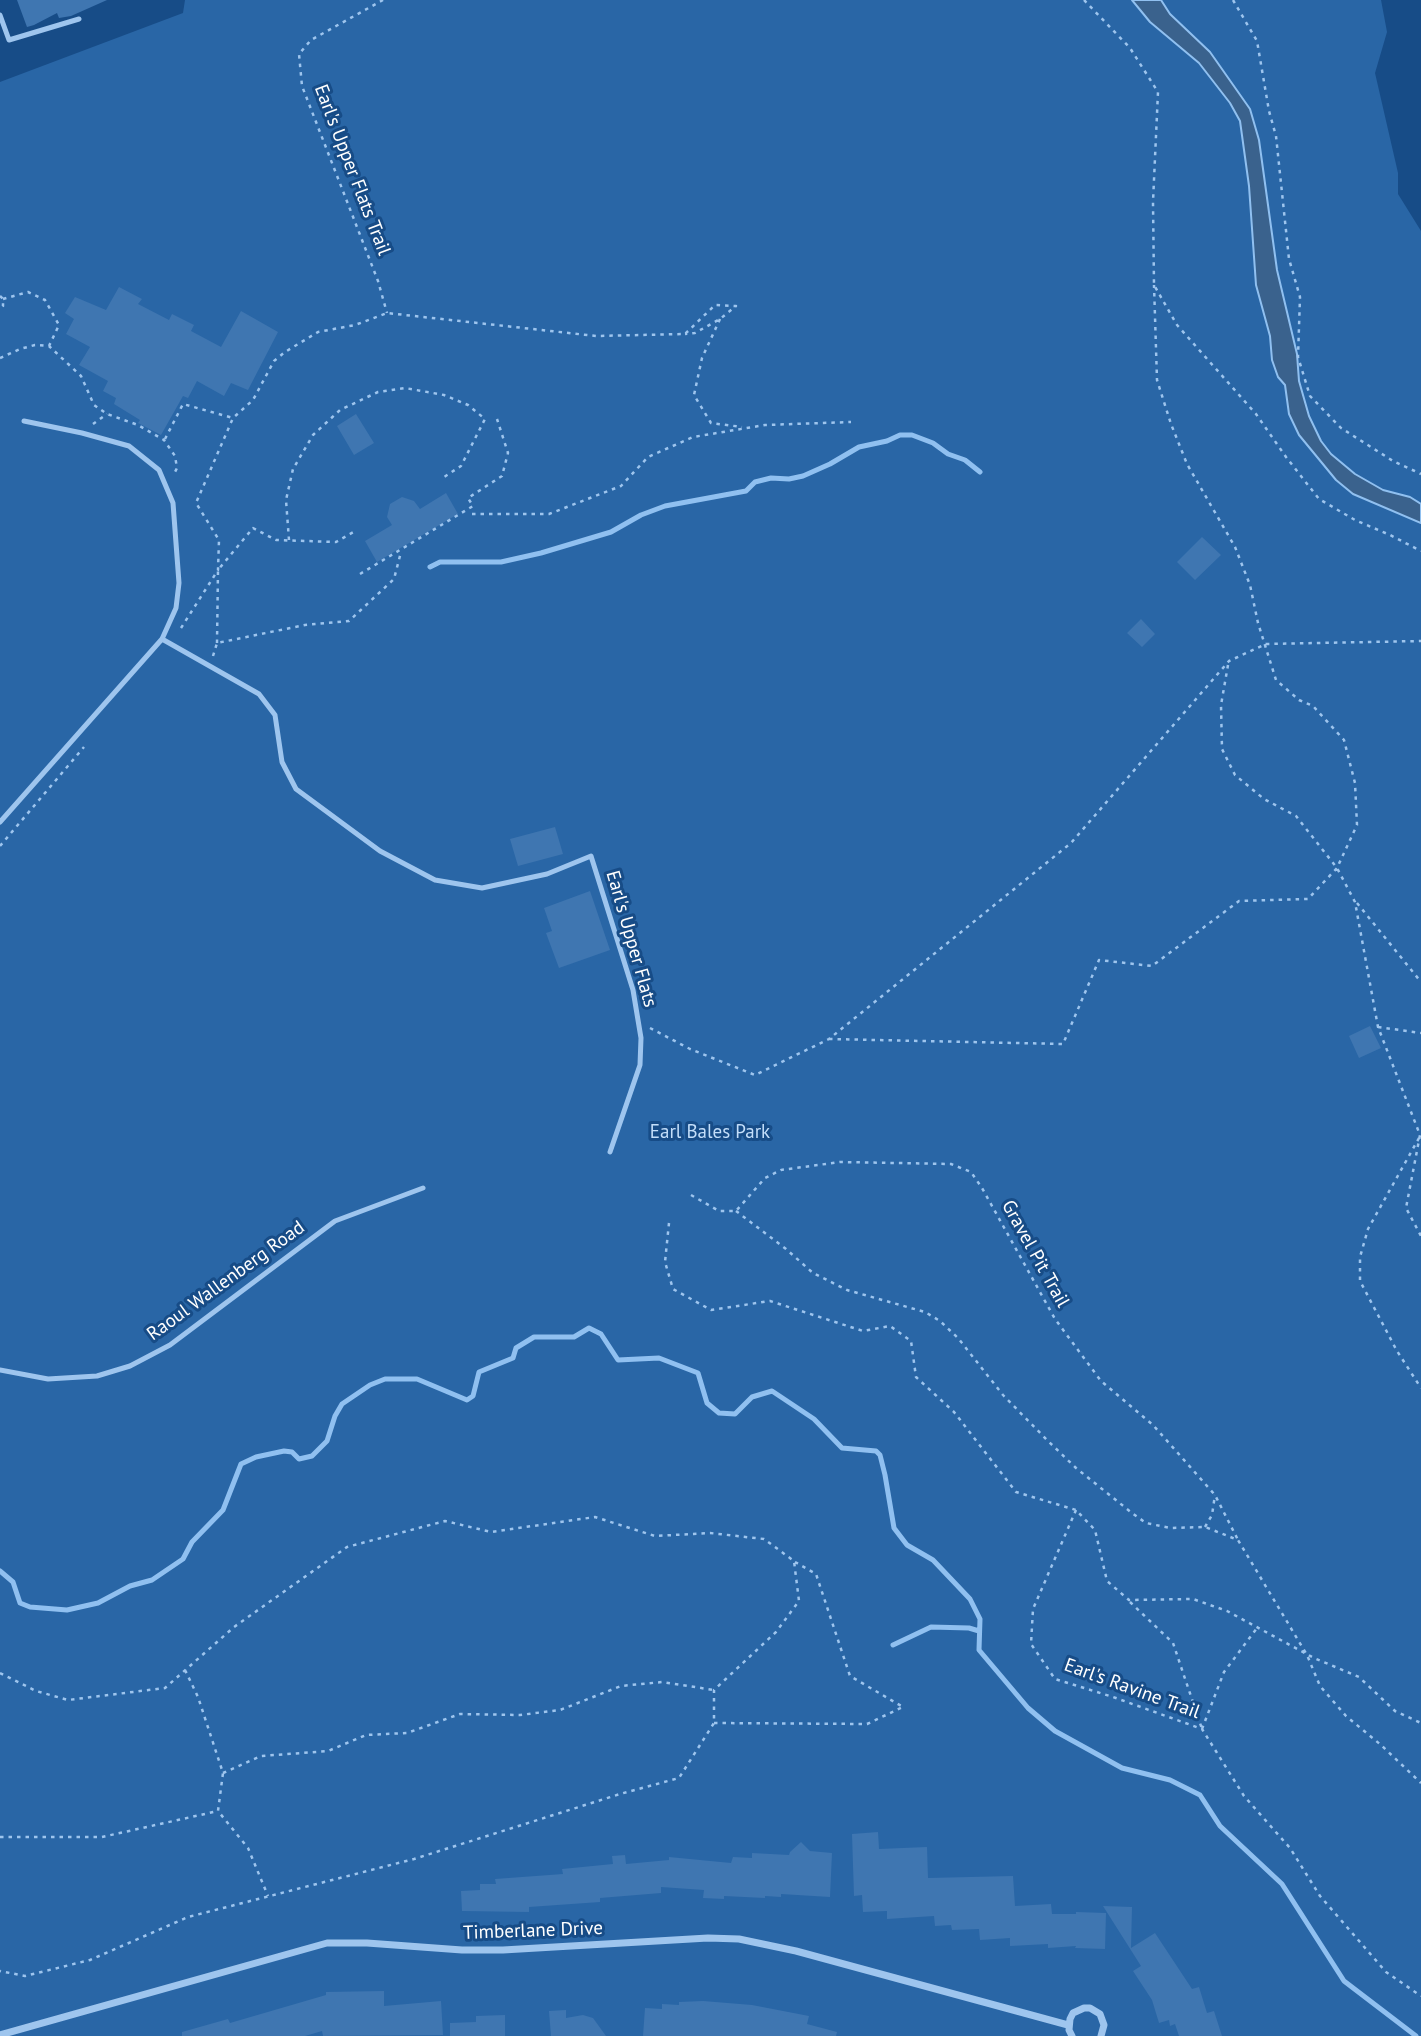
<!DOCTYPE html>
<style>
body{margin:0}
canvas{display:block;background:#174c87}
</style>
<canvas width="1421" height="2036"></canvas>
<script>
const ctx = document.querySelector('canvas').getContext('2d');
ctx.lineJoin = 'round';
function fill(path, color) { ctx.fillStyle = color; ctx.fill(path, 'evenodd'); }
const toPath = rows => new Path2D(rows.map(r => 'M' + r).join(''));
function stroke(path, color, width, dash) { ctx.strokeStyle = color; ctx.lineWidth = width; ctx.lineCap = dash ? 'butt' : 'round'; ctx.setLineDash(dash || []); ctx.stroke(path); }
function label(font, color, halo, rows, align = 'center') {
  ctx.font = font + ' "PT Sans",sans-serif'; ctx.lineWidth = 6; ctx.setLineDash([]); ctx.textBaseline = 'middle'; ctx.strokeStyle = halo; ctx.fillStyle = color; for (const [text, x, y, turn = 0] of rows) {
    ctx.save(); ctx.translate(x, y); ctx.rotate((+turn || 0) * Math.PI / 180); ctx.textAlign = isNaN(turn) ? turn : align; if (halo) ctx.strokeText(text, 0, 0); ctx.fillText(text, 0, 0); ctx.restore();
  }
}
fill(toPath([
 [185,0,1381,0,1387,32,1375,73,1398,173,1398,194,1421,231,1421,2036,0,2036,0,82,183,13]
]), '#2966a6');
const water = toPath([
 [1132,0,1161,0,1170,14,1210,52,1250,109,1259,140,1277,270,1297,354,1299,381,1309,416,1321,441,1331,454,1355,474,1383,490,1410,497,1421,504,1421,523,1353,494,1336,480,1299,435,1289,414,1285,385,1278,377,1272,360,1270,336,1256,285,1249,186,1240,121,1230,103,1199,63,1150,22,1132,0]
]);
fill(water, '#3a628d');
stroke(water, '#90c0f0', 2);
stroke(toPath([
 [430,567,440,562,501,562,541,553,611,532,641,515,665,506,746,491,755,482,771,478,789,479,803,476,830,464,859,447,887,441,900,435,912,435,933,443,948,454,965,460,980,472],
 [0,1571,13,1582,20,1603,30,1607,67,1610,98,1603,130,1586,152,1580,183,1559,192,1542,223,1510,241,1464,256,1457,284,1451,292,1452,299,1459,312,1456,327,1441,335,1416,342,1404,370,1385,385,1379,417,1379,467,1400,473,1396,479,1372,513,1358,516,1348,534,1337,574,1337,589,1328,601,1334,618,1360,659,1358,698,1373,707,1403,719,1413,735,1414,752,1397,772,1391,814,1419,842,1448,876,1451,880,1455,885,1475,894,1528,907,1545,933,1560,970,1599,980,1619,979,1650,1028,1708,1055,1731,1122,1768,1170,1780,1200,1795,1220,1826,1282,1884,1344,1981,1416,2036],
 [893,1645,931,1627,969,1628,979,1631]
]), '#90c0f0', 5);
fill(toPath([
 [17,0,107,0,71,16,59,18,57,13,34,25,27,27],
 [119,287,142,299,138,304,169,320,172,314,194,325,191,331,221,347,241,311,278,332,248,390,231,383,224,396,197,381,188,398,183,396,161,435,138,423,140,420,114,404,116,398,103,391,108,381,79,365,90,347,66,334,74,319,65,313,75,297,106,310],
 [356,414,374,443,354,455,337,426],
 [446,493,458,514,377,562,365,541,392,525,387,517,390,504,402,497,414,501,420,509],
 [1202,537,1221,555,1195,580,1177,562],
 [1141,619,1155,634,1142,647,1127,633],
 [555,827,563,854,518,866,510,839],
 [590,891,610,950,559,968,546,933,552,931,544,908],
 [1370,1026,1381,1048,1359,1058,1349,1036],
 [878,1832,879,1849,927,1847,928,1878,1013,1876,1015,1906,1051,1904,1052,1914,1076,1914,1076,1912,1106,1913,1105,1949,1075,1948,1076,1946,1048,1948,1048,1944,1010,1946,1010,1938,980,1940,979,1929,952,1930,951,1925,935,1926,934,1916,887,1919,887,1911,863,1912,862,1895,854,1896,852,1834],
 [801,1842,810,1851,832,1853,830,1897,781,1894,781,1897,765,1896,765,1898,724,1896,724,1899,703,1898,704,1890,661,1887,661,1893,600,1898,600,1902,529,1907,529,1912,462,1911,461,1891,480,1890,480,1884,496,1884,495,1879,563,1874,562,1869,613,1864,612,1856,625,1855,626,1864,669,1860,669,1857,731,1863,733,1857,752,1858,752,1853,789,1855,790,1852],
 [1103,1906,1132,1907,1131,1948,1155,1933,1192,1989,1199,1987,1207,2013,1214,2011,1222,2036,1179,2036,1175,2024,1170,2026,1169,2020,1159,2023,1152,2000,1133,1971,1141,1966],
 [384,1991,384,2006,441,2001,443,2035,323,2036,322,2031,305,2036,182,2036,182,2032,228,2019,230,2023,326,1995,326,1992],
 [703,2001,752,2005,809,2016,807,2024,837,2032,836,2036,643,2036,645,2008,662,2009,662,2004,679,2005,679,2002],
 [566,2010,566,2018,583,2015,593,2018,606,2036,551,2036,549,2011],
 [505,2015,505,2036,450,2036,450,2023,476,2022,476,2016]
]), '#3f76b1');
stroke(toPath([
 [383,0,311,40,299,54,302,86,378,281,387,313],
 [1084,0,1130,48,1158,92,1153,202,1154,285,1177,325,1256,414,1286,457,1319,499,1355,520,1390,535,1421,551],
 [1233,0,1257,41,1269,111,1276,136,1289,259,1300,297,1298,357,1310,396,1341,428,1393,461,1421,474],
 [0,296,3,299,3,306,0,310],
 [3,299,28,292,45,300,59,325,49,346],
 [720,319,702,358,694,395,711,423,742,427],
 [0,358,20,349,35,345,49,346,81,376,94,405,107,414,138,425,164,440,175,456,177,468,174,474],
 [93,424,107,414],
 [165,439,183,404,233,418],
 [472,514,549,514,621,486,648,457,693,437,765,425,851,422],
 [289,540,286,500,293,469,313,435,340,410,378,392,405,388,444,395,468,405,485,419,461,466,441,479],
 [360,574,473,506,468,498,502,476,508,453,497,419],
 [181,628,218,570,219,540,196,503,233,418,253,400,274,361,285,352,318,332,355,325,387,313,596,336,685,334,715,305,736,306,720,319,695,333,685,334],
 [217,643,218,570,253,528,276,540,336,542,357,530],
 [213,656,217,643,305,625,349,621,394,579,401,552],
 [1228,665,1221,705,1222,749,1235,775,1264,799,1296,816,1337,868,1355,902,1378,1027,1420,1135,1406,1208,1421,1236],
 [0,846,84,747],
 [1357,903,1421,982],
 [1378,1027,1421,1033],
 [650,1028,690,1049,755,1075,829,1039,1071,843,1229,661,1266,644,1421,641],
 [829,1039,1063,1044,1099,960,1152,966,1239,901,1308,899,1337,868,1357,825,1355,783,1344,740,1313,706,1299,700,1276,680,1258,623,1250,585,1235,547,1187,464,1171,424,1157,380,1154,285],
 [1419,1138,1368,1229,1360,1257,1360,1281,1397,1351,1421,1388],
 [691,1195,719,1211,736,1211,765,1178,781,1170,840,1162,951,1164,971,1172,982,1188,1055,1319,1101,1381,1153,1425,1215,1495,1238,1540],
 [736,1211,786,1249,813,1273,847,1290,925,1312,940,1321,958,1338,1003,1395,1047,1440,1076,1468,1132,1513,1146,1523,1170,1528,1205,1527,1238,1540,1307,1655,1320,1686,1346,1716,1381,1745,1421,1783],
 [669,1223,665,1262,673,1289,711,1310,770,1301,863,1331,890,1326,911,1341,916,1377,954,1412,1016,1492,1076,1510,1095,1530,1107,1581,1129,1600,1193,1599,1227,1611,1314,1658,1359,1677,1395,1711,1421,1723],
 [1076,1510,1033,1609,1031,1644,1055,1679,1113,1697,1202,1729,1244,1796,1290,1848,1320,1896,1386,1972,1421,1996],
 [1205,1527,1212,1515,1215,1495],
 [1130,1602,1173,1643,1202,1729],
 [185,1670,198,1697,223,1773,218,1811,248,1848,268,1896],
 [0,1673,36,1691,68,1700,165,1688,234,1627,347,1547,445,1521,491,1532,595,1517,655,1536,710,1533,764,1539,794,1561,799,1601,776,1632,714,1690,714,1723,679,1778,620,1794,414,1859,188,1917,90,1960,25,1976,0,1971],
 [714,1723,867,1724,903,1707,850,1676,816,1574,795,1562],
 [1202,1729,1224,1672,1257,1628],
 [223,1773,261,1756,328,1751,366,1735,407,1733,460,1714,520,1715,560,1710,621,1686,662,1682,714,1690],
 [0,1837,102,1837,218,1811]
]), '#9ec5ee', 2.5, [3.5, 5]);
stroke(toPath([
 [0,15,9,40,79,19],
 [162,639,259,694,275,715,282,762,296,789,380,851,435,880,482,888,547,874,591,856,633,990,641,1038,640,1065,610,1152],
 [0,822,162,639,176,608,179,583,173,503,159,470,129,446,82,433,24,421],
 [0,1370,48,1379,97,1376,130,1366,170,1345,335,1221,423,1188]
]), '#9ec5ee', 5);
stroke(toPath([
 [0,2035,327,1943,367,1943,462,1950,503,1950,708,1938,739,1939,796,1951,1068,2025],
 [1072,2036,1069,2030,1070,2019,1073,2013,1084,2008,1090,2008,1100,2014,1104,2025,1101,2036]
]), '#9ec5ee', 7);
label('19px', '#fff', '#174c87', [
 ["Earl's Upper Flats Trail",352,170,69],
 ["Earl's Upper Flats",631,939,74],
 ["Gravel Pit Trail",1035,1254,61],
 ["Raoul Wallenberg Road",226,1281,-36],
 ["Earl's Ravine Trail",1132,1689,20],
 ["Timberlane Drive",533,1931,-2]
]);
label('19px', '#c3defa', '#174c87', [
 ["Earl Bales Park",710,1133]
]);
</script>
